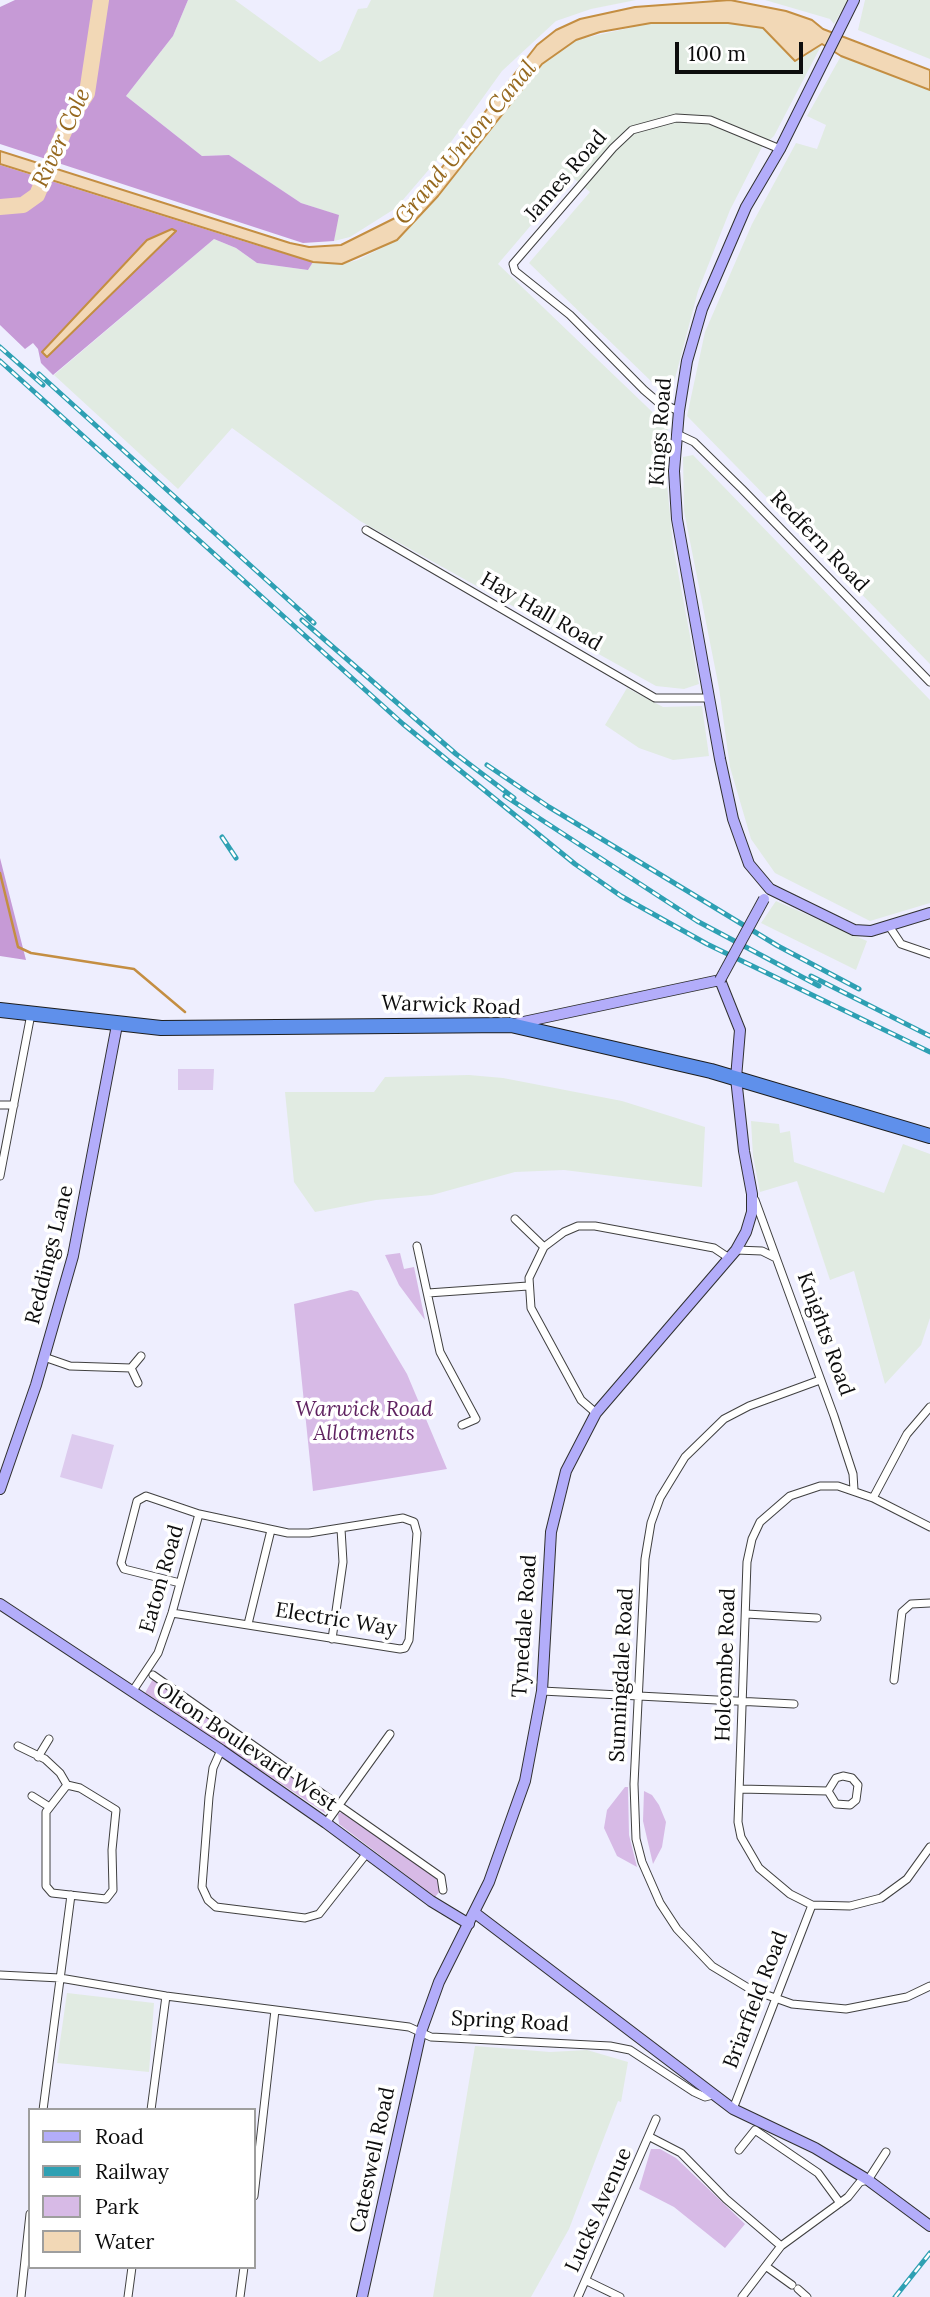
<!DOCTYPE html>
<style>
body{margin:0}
#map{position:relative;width:930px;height:2297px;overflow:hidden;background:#eeeefe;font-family:Lora,serif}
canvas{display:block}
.legend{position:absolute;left:28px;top:2108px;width:228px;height:161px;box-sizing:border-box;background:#fff;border:2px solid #9e9e9e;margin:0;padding:9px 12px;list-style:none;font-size:21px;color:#0d0d0d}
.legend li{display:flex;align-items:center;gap:14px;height:35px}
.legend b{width:35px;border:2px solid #9e9e9e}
.scale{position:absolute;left:675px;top:42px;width:128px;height:32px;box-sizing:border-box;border:4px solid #0d0d0d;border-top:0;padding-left:9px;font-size:21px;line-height:24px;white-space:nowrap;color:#0d0d0d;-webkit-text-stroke:5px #fff;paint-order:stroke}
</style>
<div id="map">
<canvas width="930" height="2297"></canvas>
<ul class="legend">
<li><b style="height:9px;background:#b3adfa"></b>Road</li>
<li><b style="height:9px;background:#2ea0b3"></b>Railway</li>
<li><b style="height:19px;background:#d7bae6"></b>Park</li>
<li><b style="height:19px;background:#f2d8b6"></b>Water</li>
</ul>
<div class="scale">100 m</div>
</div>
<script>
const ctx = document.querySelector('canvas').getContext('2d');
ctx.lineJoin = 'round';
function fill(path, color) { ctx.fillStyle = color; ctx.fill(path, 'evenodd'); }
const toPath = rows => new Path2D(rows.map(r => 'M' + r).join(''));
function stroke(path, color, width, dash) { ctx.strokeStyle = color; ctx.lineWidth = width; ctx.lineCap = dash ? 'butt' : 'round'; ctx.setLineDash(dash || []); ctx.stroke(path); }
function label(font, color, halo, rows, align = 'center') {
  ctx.font = font + ' Lora,serif'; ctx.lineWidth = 7; ctx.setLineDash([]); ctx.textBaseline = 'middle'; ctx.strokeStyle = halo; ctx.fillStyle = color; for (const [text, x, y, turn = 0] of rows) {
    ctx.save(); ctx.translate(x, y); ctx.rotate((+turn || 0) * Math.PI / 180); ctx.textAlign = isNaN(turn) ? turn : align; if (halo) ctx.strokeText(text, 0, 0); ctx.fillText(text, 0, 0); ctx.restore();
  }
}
fill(toPath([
 [188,0,235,0,320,62,340,50,358,9,367,8,371,0,636,0,591,9,556,21,502,71,443,153,396,208,350,237,334,241,338,215,301,203,229,155,202,156,126,96,173,36],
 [765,0,848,0,834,24,830,19],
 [865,0,930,0,930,59,858,30],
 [716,21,763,28,795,61,822,44,774,136,762,147,730,210,698,291,672,390,666,393,654,384,529,263,590,192,572,177,498,264,668,427,666,474,673,545,699,684,684,689,656,686,360,521,232,428,178,489,54,375,214,239,236,248,257,263,308,270,313,262,342,264,358,260,397,240,438,196,542,64,576,40,651,23],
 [841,56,930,90,930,664,687,416,705,332,752,224,796,143,817,149,826,125,807,116],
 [693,455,930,700,930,903,870,921,775,873,751,839,730,767,719,688,684,511,683,457],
 [627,688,663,707,702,706,709,756,673,760,639,748,605,725],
 [776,901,867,941,856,970,761,923],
 [469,1075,503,1078,622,1101,705,1127,702,1187,564,1170,515,1172,432,1195,376,1200,315,1212,294,1182,285,1092,374,1092,385,1077],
 [751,1121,779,1124,780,1133,790,1131,794,1162,884,1193,903,1144,930,1154,930,1318,921,1345,885,1384,854,1271,830,1280,797,1181,760,1192,753,1156],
 [67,1993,154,2003,149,2072,57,2063],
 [475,2046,550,2052,587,2050,628,2062,621,2102,618,2101,569,2229,531,2297,433,2297]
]), '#e1ebe2');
fill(toPath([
 [400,1253,404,1269,414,1267,425,1320,399,1285,385,1255],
 [351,1290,358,1292,407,1374,447,1469,313,1491,294,1304],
 [153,1679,334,1803,334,1808,325,1813,145,1693],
 [625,1787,628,1787,629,1835,637,1867,617,1856,604,1828,607,1810],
 [644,1791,652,1795,659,1805,666,1822,662,1847,653,1864,643,1821],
 [344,1811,438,1879,440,1891,435,1897,339,1824,338,1814],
 [651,2149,660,2149,676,2158,745,2224,725,2248,674,2207,639,2189]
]), '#d7bae6');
fill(toPath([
 [15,0,188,0,173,36,126,96,202,156,229,155,301,203,339,215,334,241,303,243,0,144,0,7],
 [0,165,246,242,313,262,308,270,257,263,236,248,214,239,53,375,41,363,38,349,33,343,25,349,0,325],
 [0,858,26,960,0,956]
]), '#c69ad6');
fill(toPath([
 [178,1069,214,1069,213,1090,178,1090],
 [72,1434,114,1445,102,1489,60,1477]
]), '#ddcbee');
const water = toPath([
 [730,0,786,11,812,20,823,29,930,70,930,90,841,56,822,44,795,61,763,28,728,23,651,23,600,32,576,40,542,64,438,196,397,240,342,264,313,262,0,164,0,151,290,243,309,247,341,245,397,217,415,202,537,45,556,30,580,19,635,7,730,0],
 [172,229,176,231,47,357,42,352,147,240,172,229]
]);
fill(water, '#f2d8b6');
stroke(water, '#c48e42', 2);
stroke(toPath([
 [0,873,18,947,31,953,134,969,185,1012]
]), '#c48e42', 2.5);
stroke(toPath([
 [0,207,23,205,37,195,68,122,87,93,101,0]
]), '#f2d8b6', 16);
const street = toPath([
 [679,411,658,402,644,390,570,315,515,271,513,264,613,148,632,130,676,118,710,120,780,149],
 [677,434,694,442,742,489,930,682],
 [366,530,655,698,707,698],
 [889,926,901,944,930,954],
 [0,1105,14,1105],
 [0,1176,31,1014],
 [755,1200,834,1416,853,1474,854,1490],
 [515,1219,544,1247],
 [417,1246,440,1352,476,1419,462,1425],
 [736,1250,762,1251,776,1258],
 [428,1293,528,1286],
 [44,1357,70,1366,131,1368,141,1356],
 [131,1368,138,1383],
 [820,1380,749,1406,724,1419,685,1457,660,1498,651,1523,645,1559,634,1784,636,1839,642,1862,660,1903,677,1929,712,1966,750,1989,792,2004,846,2009,907,1997,930,1986],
 [596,1413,581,1400,531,1308,529,1278,544,1247,564,1232,578,1226,595,1226,714,1248,729,1258],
 [873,1498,907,1434,930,1407],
 [930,1527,873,1498,838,1486,820,1486,790,1496,760,1522,752,1539,747,1562,738,1822,741,1837,759,1868,790,1894,812,1905,850,1906,881,1898,907,1879,930,1847],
 [180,1583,124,1569,121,1563,137,1501,146,1496,199,1514],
 [746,1614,817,1618],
 [248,1624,271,1530],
 [332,1639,343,1562,341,1529],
 [153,1675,441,1877,443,1890],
 [894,1680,902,1612,911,1604,930,1603],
 [542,1691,794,1704],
 [132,1692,158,1653,172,1613,199,1514,288,1533,309,1533,403,1518,414,1522,417,1533,409,1640,405,1648,400,1649,172,1613],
 [18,1746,45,1759,60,1773,67,1785],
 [221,1750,213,1768,209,1797,202,1887,208,1900,216,1907,305,1918,319,1914,367,1853],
 [38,1757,49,1739],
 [67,1785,80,1788,116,1810,112,1850,113,1890,106,1899,52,1893,46,1886,46,1812,67,1785],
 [740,1789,828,1791,836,1778,843,1776,852,1778,858,1785,856,1800,850,1805,836,1804,828,1791],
 [32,1796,48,1806],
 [326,1823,390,1734],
 [0,1975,60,1978,166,1996,409,2027,431,2037,610,2046,630,2050,694,2092,705,2097,713,2095],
 [733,2109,812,1905],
 [43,2110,71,1895],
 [151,2110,166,1996],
 [650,2137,681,2153,726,2199,781,2246],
 [739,2150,755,2130,818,2173,840,2203],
 [254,2196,275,2010],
 [767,2267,792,2285],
 [587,2281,620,2297],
 [798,2289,807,2297],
 [21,2297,30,2214],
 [128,2297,132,2267],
 [240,2297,244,2267],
 [578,2297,656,2119],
 [742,2297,781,2246,848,2197,860,2182,868,2180,886,2152]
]);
const secondary = toPath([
 [854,0,780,149,746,207,702,309,687,361,679,411,674,471,677,519,720,759,733,819,749,864,770,889,854,930,871,931,930,913],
 [0,1489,36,1385,73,1256,117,1025],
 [0,1604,221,1750,326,1823,431,1901,469,1924],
 [475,1913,733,2109,815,2148,868,2180,930,2226],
 [362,2297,421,2032,439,1982,489,1882,525,1781,542,1691,551,1532,566,1471,596,1413,736,1250,746,1232,752,1212,752,1194,744,1151,736,1078,740,1030,720,980,514,1024]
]);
const highway = toPath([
 [0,1010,161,1028,511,1025,711,1071,930,1136]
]);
stroke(street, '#404040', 9);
stroke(secondary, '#2f2f2f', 12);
stroke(highway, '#1e1e1e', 16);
stroke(street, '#fff', 7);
stroke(secondary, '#b3adfa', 10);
stroke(highway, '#5f90eb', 14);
const rail = toPath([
 [0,347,43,385],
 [0,361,403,724,575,864,621,896,707,944,930,1052],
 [39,374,314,623],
 [302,620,456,754,514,798],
 [487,765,549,807,778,946,859,989],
 [505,796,697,921,819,986],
 [222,837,236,858],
 [811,976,930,1036],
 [895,2297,930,2253]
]);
stroke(rail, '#2ea0b3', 5);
stroke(rail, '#fff', 2.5, [8]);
const secondaryBridge = toPath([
 [720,980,764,899]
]);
stroke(secondaryBridge, '#2f2f2f', 12, []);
stroke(secondaryBridge, '#b3adfa', 10);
label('21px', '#0d0d0d', '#fff', [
 ["James Road",566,176,-49],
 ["Kings Road",661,432,-86],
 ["Redfern Road",819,542,46],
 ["Hay Hall Road",541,612,30],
 ["Warwick Road",451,1006,2],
 ["Reddings Lane",50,1255,-76],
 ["Knights Road",825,1334,70],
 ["Eaton Road",162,1579,-74],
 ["Electric Way",336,1620,9],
 ["Tynedale Road",525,1626,-86],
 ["Holcombe Road",726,1665,-88],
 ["Sunningdale Road",622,1675,-87],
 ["Olton Boulevard West",246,1747,34],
 ["Briarfield Road",756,2000,-69],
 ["Spring Road",510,2022,3],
 ["Cateswell Road",373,2160,-78],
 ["Lucks Avenue",599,2210,-66]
]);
label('italic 21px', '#5f2260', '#fff', [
 ["Warwick Road",364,1410],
 ["Allotments",364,1434]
]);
label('italic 23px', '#96691f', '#fff', [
 ["River Cole",62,138,-65],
 ["Grand Union Canal",466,143,-50]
]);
</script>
